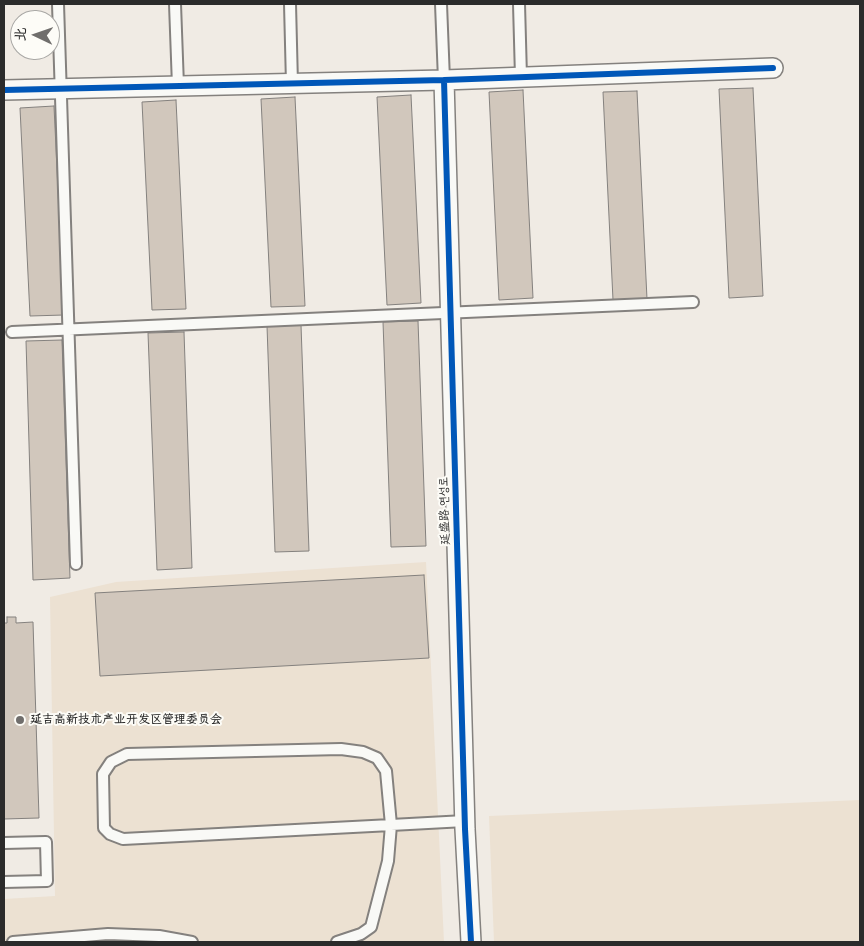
<!DOCTYPE html>
<meta charset="utf-8">
<style>
body{margin:0}
#map{position:relative;width:864px;height:946px;overflow:hidden;background:#f0ebe4;font-family:"Balsamiq Sans","LXGW WenKai TC",sans-serif}
canvas{display:block}
.frame{position:absolute;inset:0;border:5px solid #2b2b2b;pointer-events:none}
.north{position:absolute;left:10px;top:10px;width:50px;height:50px;box-sizing:border-box;background:#fdfcf7;border:1px solid #a9a8a5;border-radius:50%;rotate:273deg;font-size:14px;font-weight:700;line-height:20px;text-align:center;color:#2b2b2b}
.north::after{content:'';display:block;margin:auto;width:18px;height:22px;background:#706e6c;clip-path:polygon(50% 0,100% 100%,50% 72%,0 100%)}
</style>
<div id="map">
<canvas width="864" height="946"></canvas>
<div class="frame"></div>
<div class="north">北</div>
</div>
<script>
const ctx = document.querySelector('canvas').getContext('2d');
ctx.lineJoin = 'round';
function fill(path, color) { ctx.fillStyle = color; ctx.fill(path, 'evenodd'); }
const toPath = rows => new Path2D(rows.map(r => 'M' + r).join(''));
function stroke(path, color, width, dash) { ctx.strokeStyle = color; ctx.lineWidth = width; ctx.lineCap = dash ? 'butt' : 'round'; ctx.setLineDash(dash || []); ctx.stroke(path); }
function label(font, color, halo, rows, align = 'center') {
  ctx.font = font + ' "Balsamiq Sans","LXGW WenKai TC","Poor Story",sans-serif'; ctx.lineWidth = 4; ctx.setLineDash([]); ctx.textBaseline = 'middle'; ctx.strokeStyle = halo; ctx.fillStyle = color; for (const [text, x, y, turn = 0] of rows) {
    ctx.save(); ctx.translate(x, y); ctx.rotate((+turn || 0) * Math.PI / 180); ctx.textAlign = isNaN(turn) ? turn : align; if (halo) ctx.strokeText(text, 0, 0); ctx.fillText(text, 0, 0); ctx.restore();
  }
}
fill(toPath([
 [426,562,444,942,4,942,4,899,55,896,50,597,116,582],
 [860,800,860,942,494,942,489,816]
]), '#ece1d2');
const building = toPath([
 [753,88,763,296,729,298,719,89,753,88],
 [523,90,533,298,499,300,489,92,523,90],
 [637,91,647,299,613,300,603,92,637,91],
 [411,95,421,303,387,305,377,97,411,95],
 [295,97,305,306,271,307,261,99,295,97],
 [176,100,186,309,152,310,142,102,176,100],
 [54,106,64,315,30,316,20,108,54,106],
 [418,321,426,546,391,547,383,322,418,321],
 [301,325,309,551,275,552,267,326,301,325],
 [184,332,192,568,157,570,148,333,184,332],
 [62,340,70,578,33,580,26,341,62,340],
 [424,575,429,658,100,676,95,593,424,575],
 [7,617,16,617,16,623,33,622,39,818,4,819,4,623,7,623,7,617]
]);
fill(building, '#d1c7bc');
stroke(building, '#84817e', 1);
const service = toPath([
 [58,4,76,564],
 [175,4,178,86],
 [290,4,292,84],
 [441,4,444,80],
 [519,4,521,77],
 [12,332,693,302],
 [4,843,46,842,47,881,4,882],
 [13,942,108,934,159,936,192,942],
 [337,942,361,934,371,927,388,861,391,825,386,771,377,758,363,752,341,749,127,754,111,762,103,774,104,828,110,834,123,839,391,825,465,821]
]);
const minor = toPath([
 [444,80,465,829,471,942],
 [4,90,444,80,773,68]
]);
stroke(service, '#84817e', 14);
stroke(minor, '#84817e', 22);
stroke(service, '#f9f9f6', 10);
stroke(minor, '#f9f9f6', 19);
stroke(toPath([
 [444,80,465,829,471,942],
 [4,90,444,80,773,68]
]), '#0057b8', 6);
for (const [x, y, r, color] of [
 [20,720,5,"#706e6c"]
]) { const dot = new Path2D(); dot.arc(x, y, r, 0, 2 * Math.PI); ctx.fillStyle = color; ctx.fill(dot); stroke(dot, '#fdfcf7', 2); }
label('12px', '#2b2b2b', '#fdfcf7', [
 ["延盛路 연성로",445,511,-92]
]);
label('bold 12px', '#2b2b2b', '#fdfcf7', [
 ["延吉高新技术产业开发区管理委员会",30,720]
], 'left');
</script>
